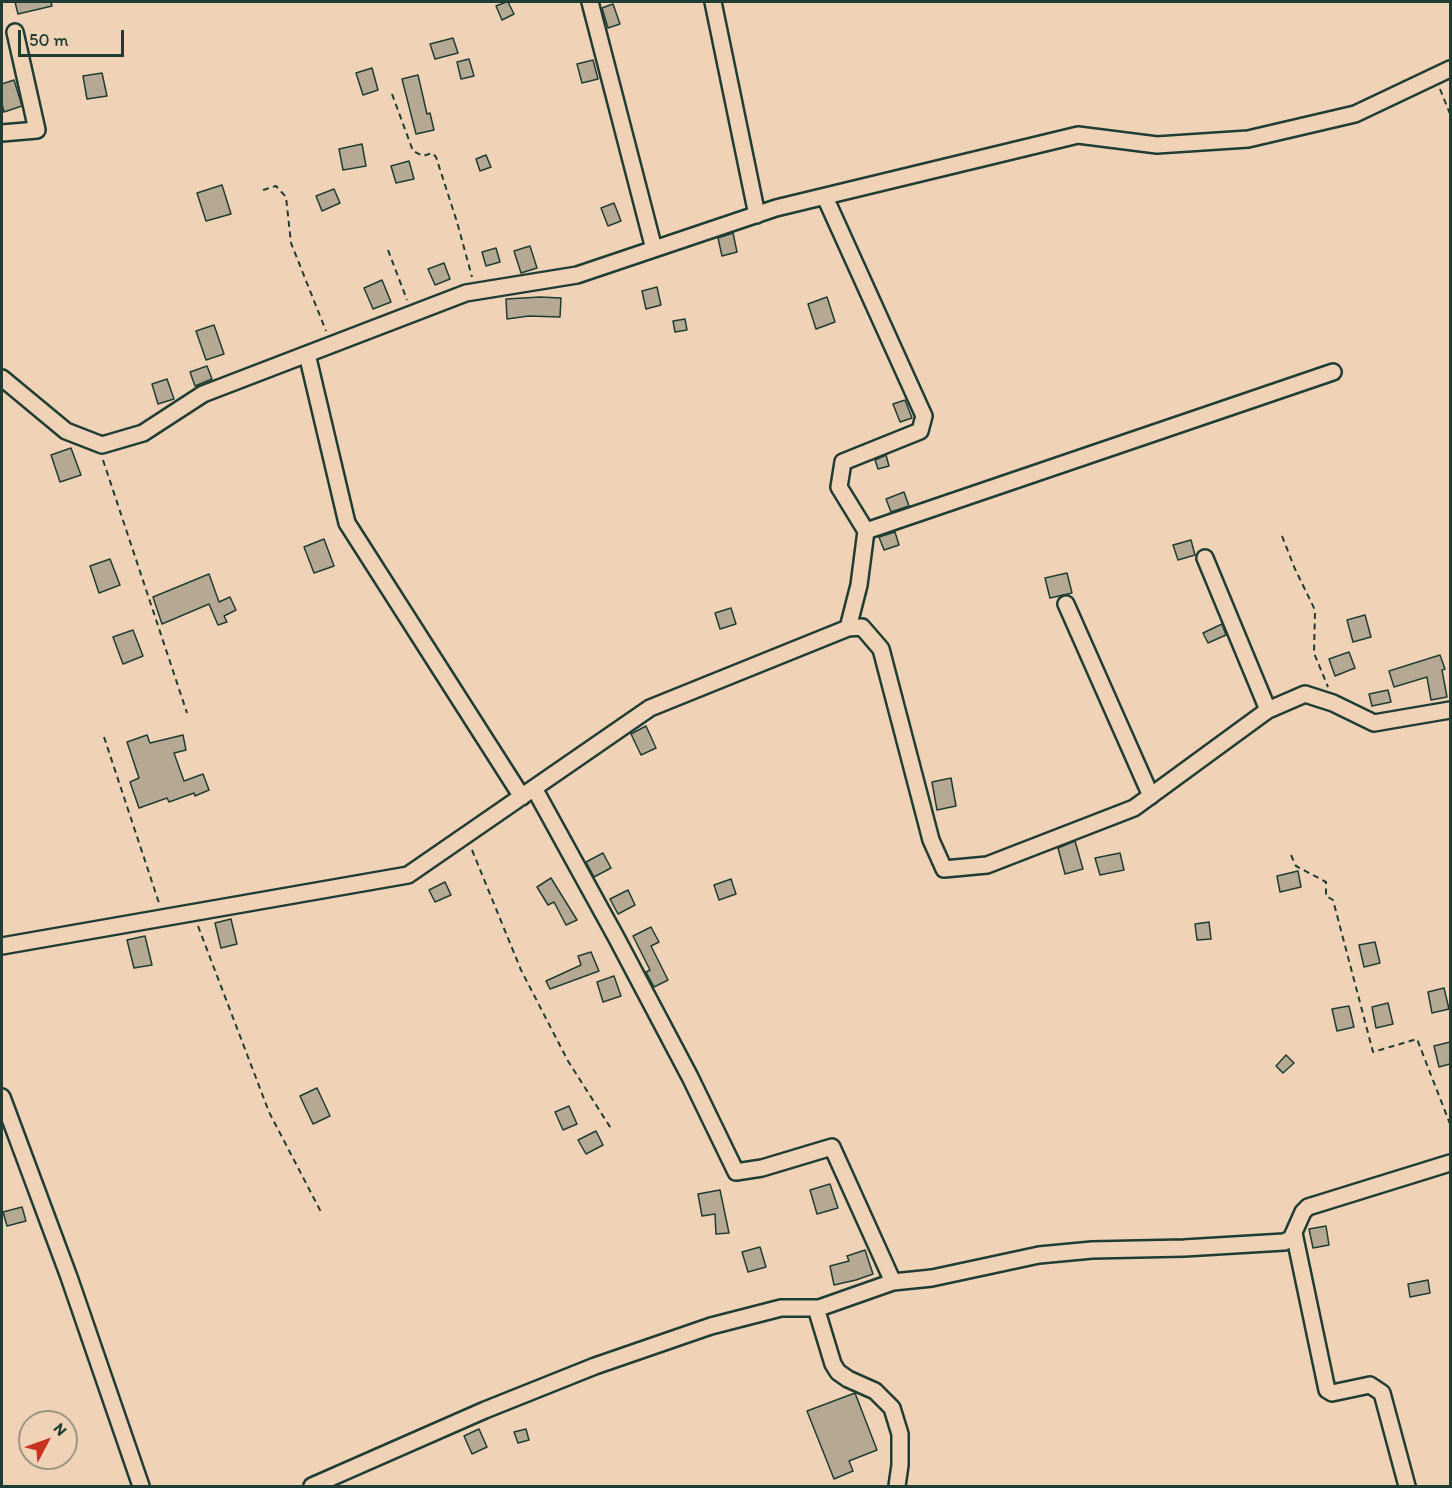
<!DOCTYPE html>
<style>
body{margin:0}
#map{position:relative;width:1452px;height:1488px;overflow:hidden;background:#f0d3b7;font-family:Itim,sans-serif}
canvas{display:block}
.frame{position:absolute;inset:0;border:3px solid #1f3d34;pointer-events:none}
.north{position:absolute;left:18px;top:1410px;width:60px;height:60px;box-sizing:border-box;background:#f0d3b7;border:2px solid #9c9783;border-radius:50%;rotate:49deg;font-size:16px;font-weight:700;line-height:24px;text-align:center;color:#1f3d34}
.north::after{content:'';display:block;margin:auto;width:21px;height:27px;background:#c8321e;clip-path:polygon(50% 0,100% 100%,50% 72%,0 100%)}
.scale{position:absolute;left:18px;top:30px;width:106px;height:27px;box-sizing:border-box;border:3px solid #1f3d34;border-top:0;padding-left:8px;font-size:18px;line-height:21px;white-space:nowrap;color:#1f3d34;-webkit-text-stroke:4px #f0d3b7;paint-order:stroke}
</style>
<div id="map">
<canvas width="1452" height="1488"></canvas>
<div class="frame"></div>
<div class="north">N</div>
<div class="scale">50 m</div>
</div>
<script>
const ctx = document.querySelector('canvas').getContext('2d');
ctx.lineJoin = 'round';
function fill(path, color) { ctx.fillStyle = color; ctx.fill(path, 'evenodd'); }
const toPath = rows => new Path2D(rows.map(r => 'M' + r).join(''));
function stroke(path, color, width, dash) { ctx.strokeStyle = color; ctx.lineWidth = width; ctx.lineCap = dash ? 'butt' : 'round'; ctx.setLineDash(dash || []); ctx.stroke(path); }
const building = toPath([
 [15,2,51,2,52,6,18,14,15,2],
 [506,2,508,2,514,14,502,20,496,6,506,2],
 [613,4,620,24,608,28,602,8,613,4],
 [453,38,458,53,435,59,430,44,453,38],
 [469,59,474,76,461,79,457,62,469,59],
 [593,60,598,79,582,83,577,64,593,60],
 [372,68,378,90,363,95,356,73,372,68],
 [102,73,107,96,87,99,83,76,102,73],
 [418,75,427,114,430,113,434,130,416,134,402,79,418,75],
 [14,80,22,106,4,112,2,104,2,84,14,80],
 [362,144,366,166,343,170,339,149,362,144],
 [486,155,491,167,480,171,476,159,486,155],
 [409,161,414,179,396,183,391,166,409,161],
 [222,185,231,214,206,221,197,193,222,185],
 [334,189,340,203,322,211,316,196,334,189],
 [614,203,621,221,608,226,601,208,614,203],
 [733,233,737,252,722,256,718,238,733,233],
 [530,246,537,268,521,273,514,251,530,246],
 [496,248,500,262,486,266,482,252,496,248],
 [444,263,450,279,435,285,428,269,444,263],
 [382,280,391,302,373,309,364,288,382,280],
 [657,287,661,305,646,309,642,291,657,287],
 [540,297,561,298,560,317,529,316,507,319,506,299,540,297],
 [827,297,835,322,816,329,808,304,827,297],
 [685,319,687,330,675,332,673,321,685,319],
 [214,325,224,354,206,360,196,331,214,325],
 [207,366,212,379,195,386,190,372,207,366],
 [167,379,174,399,158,404,152,384,167,379],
 [905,400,912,418,900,422,893,404,905,400],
 [71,448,81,475,60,482,51,455,71,448],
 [886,455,889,466,878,469,875,460,886,455],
 [904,492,909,506,891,512,886,499,904,492],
 [895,532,899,545,884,550,879,537,895,532],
 [324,539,334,566,314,573,304,547,324,539],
 [1191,540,1195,555,1178,560,1173,545,1191,540],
 [110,559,120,585,99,593,90,566,110,559],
 [1067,573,1072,593,1050,598,1045,578,1067,573],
 [209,574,219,602,230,597,236,610,224,616,227,622,218,625,209,604,162,624,153,597,209,574],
 [731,608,736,624,720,629,715,613,731,608],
 [1365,615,1371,637,1353,642,1347,620,1365,615],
 [1222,624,1226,635,1208,643,1203,633,1222,624],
 [133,630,143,656,123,664,113,637,133,630],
 [1349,652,1355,668,1335,676,1329,659,1349,652],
 [1440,655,1445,669,1442,670,1447,697,1431,700,1427,677,1394,687,1389,671,1440,655],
 [1388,690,1391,702,1372,706,1369,694,1388,690],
 [646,726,656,748,641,755,631,734,646,726],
 [147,735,150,743,183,735,186,750,174,753,184,781,203,774,209,790,195,796,194,793,169,802,167,798,139,808,130,782,139,778,127,742,147,735],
 [951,778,956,806,937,810,932,782,951,778],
 [1075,841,1083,869,1065,874,1058,848,1075,841],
 [603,853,611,868,594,877,586,862,603,853],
 [1120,853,1124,870,1100,875,1095,858,1120,853],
 [1298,871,1301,887,1280,892,1277,876,1298,871],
 [551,878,577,920,566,925,554,902,548,905,537,887,551,878],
 [731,879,736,894,719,900,714,885,731,879],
 [445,882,451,895,435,902,429,890,445,882],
 [628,890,635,905,618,914,610,899,628,890],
 [231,919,237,944,221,948,215,923,231,919],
 [1209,922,1211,939,1197,940,1195,924,1209,922],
 [651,927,659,942,651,946,668,980,654,987,646,972,650,970,633,936,651,927],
 [145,936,152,965,134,968,127,940,145,936],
 [1375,942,1380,963,1364,967,1359,945,1375,942],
 [591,952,599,971,550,989,546,981,581,965,578,956,591,952],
 [614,976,621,996,603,1002,597,982,614,976],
 [1444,988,1449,1009,1432,1013,1428,992,1444,988],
 [1388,1003,1393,1024,1376,1028,1372,1007,1388,1003],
 [1349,1006,1354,1027,1337,1031,1332,1009,1349,1006],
 [1450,1042,1450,1064,1439,1067,1434,1046,1450,1042],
 [1286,1055,1294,1063,1283,1073,1276,1066,1286,1055],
 [317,1088,330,1116,313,1124,300,1096,317,1088],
 [569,1106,577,1124,563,1130,555,1112,569,1106],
 [596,1131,603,1145,586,1154,578,1140,596,1131],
 [830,1184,838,1208,817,1214,810,1190,830,1184],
 [720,1190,729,1233,716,1234,715,1214,702,1216,698,1194,720,1190],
 [22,1207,26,1221,7,1226,3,1212,22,1207],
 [1326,1226,1329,1245,1313,1248,1309,1229,1326,1226],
 [760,1247,766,1267,748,1272,742,1252,760,1247],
 [865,1250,873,1274,856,1280,834,1285,830,1266,849,1261,847,1256,865,1250],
 [1428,1280,1430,1293,1410,1297,1408,1284,1428,1280],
 [855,1393,877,1450,849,1461,853,1471,834,1479,807,1411,855,1393],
 [479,1429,487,1447,472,1454,464,1436,479,1429],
 [526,1429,529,1440,518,1443,514,1432,526,1429]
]);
fill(building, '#b5a993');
stroke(building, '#1f3d34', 1.5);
const minor = toPath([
 [590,2,654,249],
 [713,2,757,215],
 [2,133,37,130,15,32],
 [825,197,924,416,920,431,843,462,839,487,866,531,859,585,848,628],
 [307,354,347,523,522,797],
 [2,378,66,431,102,445,143,433,203,394,466,293,577,275,776,208,1078,135,1157,145,1248,139,1355,114,1450,69],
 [866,531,1333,372],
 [1205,558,1268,710],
 [1066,604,1151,796],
 [534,788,616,937,690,1077,736,1172,762,1168,832,1147,893,1282],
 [2,946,408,875,650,708,848,628,862,627,881,649,931,840,944,869,987,865,1134,808,1268,710,1305,694,1333,703,1374,723,1450,710],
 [2,1097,69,1277,141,1486],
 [1294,1233,1327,1390,1332,1393,1370,1385,1382,1393,1407,1486],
 [816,1308,833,1364,838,1372,848,1379,875,1391,892,1408,900,1434,900,1465,897,1486],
 [312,1486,485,1410,595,1366,711,1326,781,1308,819,1308,893,1282,932,1278,1039,1255,1092,1250,1184,1248,1284,1242,1291,1239,1303,1212,1308,1207,1450,1163]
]);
stroke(minor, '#1f3d34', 20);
stroke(toPath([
 [1440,89,1450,114],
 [392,94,413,151,423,156,432,153,436,157,457,222,472,277],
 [263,190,276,186,286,197,291,243,326,331],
 [388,250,407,300],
 [103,460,187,713],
 [1282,536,1295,569,1315,610,1314,653,1328,687],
 [104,737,159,903],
 [472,850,521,970,568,1061,612,1130],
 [1291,855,1296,866,1326,882,1326,896,1333,900,1373,1052,1417,1039,1450,1124],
 [198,926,269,1112,321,1212]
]), '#1f3d34', 2, [6, 4.5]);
stroke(minor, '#f0d3b7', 15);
</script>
